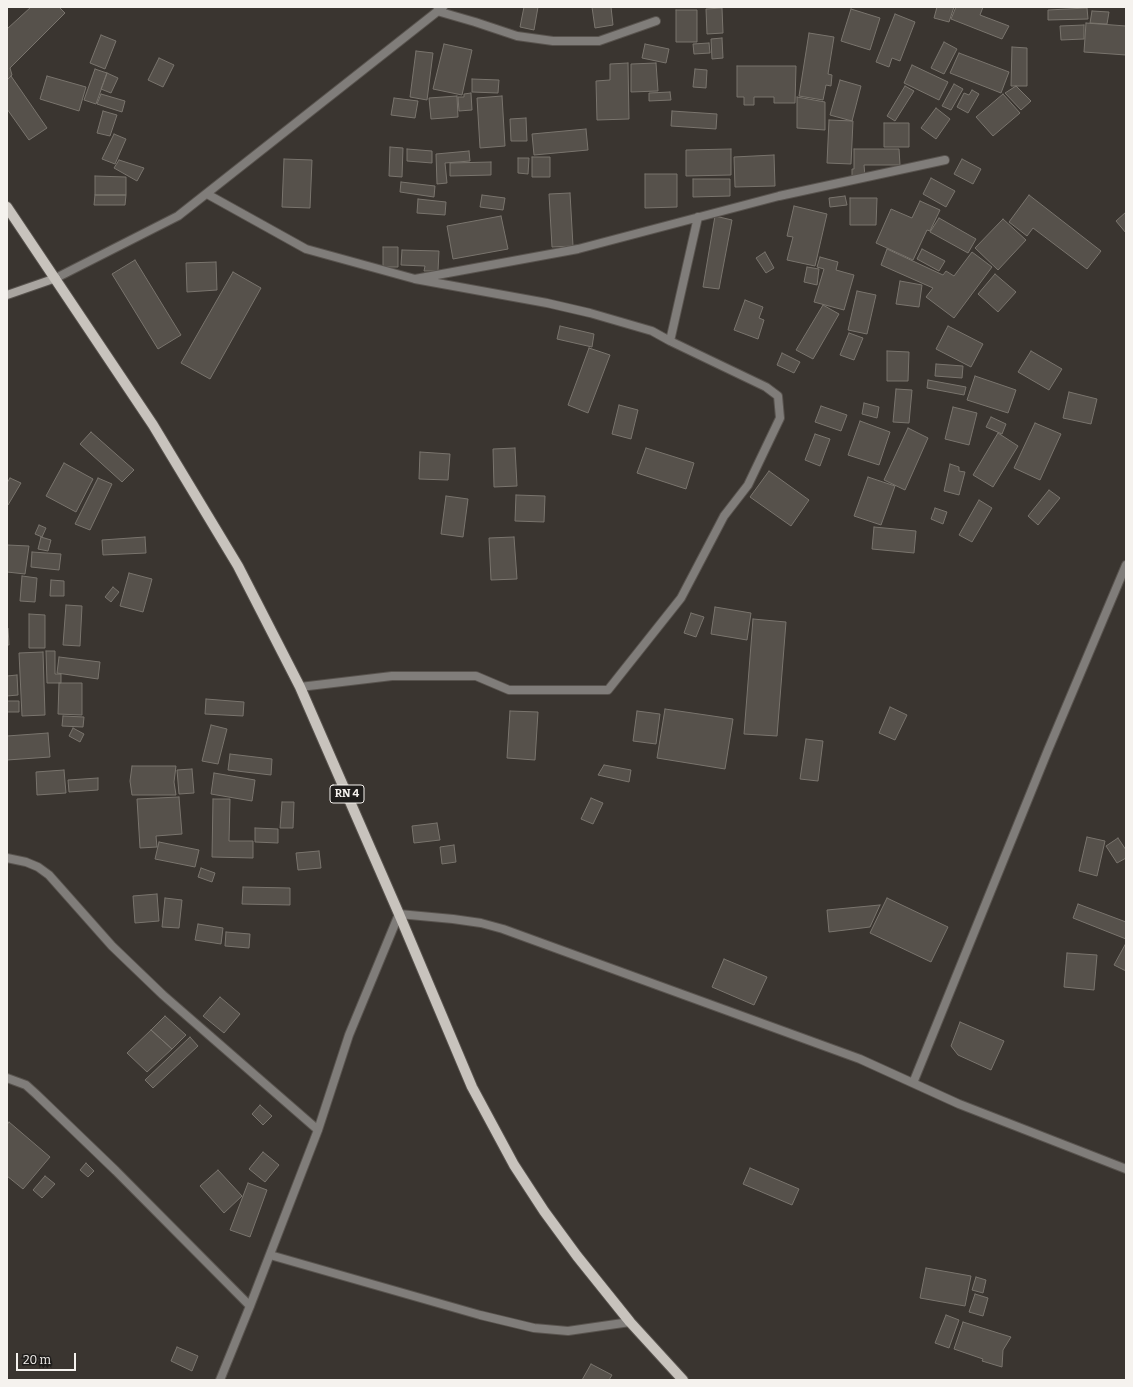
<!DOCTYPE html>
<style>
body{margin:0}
#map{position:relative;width:1133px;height:1387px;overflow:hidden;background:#3a3530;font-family:Bitter,serif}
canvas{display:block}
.frame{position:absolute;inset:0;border:8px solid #f5f2ee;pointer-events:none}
.scale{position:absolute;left:16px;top:1353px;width:60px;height:18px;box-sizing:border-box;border:2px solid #f5f2ee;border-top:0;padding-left:5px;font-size:12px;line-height:14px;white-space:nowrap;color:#f5f2ee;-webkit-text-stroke:3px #1f1d1b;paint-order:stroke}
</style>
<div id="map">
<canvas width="1133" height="1387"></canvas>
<div class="frame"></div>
<div class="scale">20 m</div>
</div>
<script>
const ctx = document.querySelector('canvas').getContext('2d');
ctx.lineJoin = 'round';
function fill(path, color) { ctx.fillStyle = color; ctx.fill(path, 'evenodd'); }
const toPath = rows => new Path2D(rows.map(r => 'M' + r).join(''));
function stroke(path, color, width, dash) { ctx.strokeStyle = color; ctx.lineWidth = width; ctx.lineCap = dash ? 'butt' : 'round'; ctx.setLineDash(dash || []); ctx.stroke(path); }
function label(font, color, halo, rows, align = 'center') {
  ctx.font = font + ' Bitter,serif'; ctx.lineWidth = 3.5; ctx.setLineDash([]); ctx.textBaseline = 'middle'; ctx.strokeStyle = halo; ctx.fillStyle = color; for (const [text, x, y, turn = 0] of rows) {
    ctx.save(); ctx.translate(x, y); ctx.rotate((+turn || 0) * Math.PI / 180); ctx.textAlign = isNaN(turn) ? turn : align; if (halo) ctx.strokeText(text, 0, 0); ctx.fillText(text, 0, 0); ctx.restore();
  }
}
const building = toPath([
 [31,7,59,7,65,13,10,68,12,75,7,80,7,29,31,7],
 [524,7,538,7,534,30,520,27,524,7],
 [592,7,611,7,613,25,595,28,592,7],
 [937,7,954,7,949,22,934,18,937,7],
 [956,7,983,7,980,15,1009,26,1002,39,951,19,956,7],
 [722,8,723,33,707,34,706,9,722,8],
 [1087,8,1088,19,1048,20,1048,10,1087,8],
 [851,9,880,18,870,50,841,41,851,9],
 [676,10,697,10,697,42,676,42,676,10],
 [1092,11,1109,12,1107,24,1090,23,1092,11],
 [895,14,915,22,900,61,892,58,889,67,876,62,895,14],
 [1086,23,1126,26,1126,55,1084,52,1086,23],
 [1084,25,1084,39,1061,40,1060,26,1084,25],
 [809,33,834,37,828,74,832,75,831,86,826,85,823,100,799,96,809,33],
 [101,35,116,41,105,69,90,63,101,35],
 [722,38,723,58,712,59,711,39,722,38],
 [944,42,957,49,944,74,931,68,944,42],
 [709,43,710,53,694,54,693,44,709,43],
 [444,44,472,50,462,95,433,89,444,44],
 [645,44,669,49,666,63,642,58,645,44],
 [1012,47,1027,48,1027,86,1011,86,1012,47],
 [416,51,433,53,427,100,410,97,416,51],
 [959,53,1009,72,1001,93,950,73,959,53],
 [159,58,174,65,163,87,148,80,159,58],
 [628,63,629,119,597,120,596,81,610,80,610,64,628,63],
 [656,63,658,91,631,92,631,64,656,63],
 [912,65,948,82,939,100,904,83,912,65],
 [737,66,796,66,795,103,774,103,774,97,754,97,754,105,744,105,744,97,737,97,737,66],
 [95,69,107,73,96,104,84,100,95,69],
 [695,69,707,70,706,88,693,87,695,69],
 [107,73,118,78,111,93,101,89,107,73],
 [11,76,47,128,29,140,7,109,7,80,11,76],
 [47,76,86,87,79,111,40,99,47,76],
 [472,79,499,80,498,93,472,92,472,79],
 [840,80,861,86,852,121,830,115,840,80],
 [954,84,963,89,951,110,942,106,954,84],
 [905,86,914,91,895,121,887,116,905,86],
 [1016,86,1031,101,1021,110,1005,93,1016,86],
 [972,90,979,94,968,113,957,107,964,93,969,95,972,90],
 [670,92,671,100,649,101,649,93,670,92],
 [471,93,472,110,459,111,458,97,464,97,464,94,471,93],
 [101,94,125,101,122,112,97,104,101,94],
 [1003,94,1020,113,993,136,976,117,1003,94],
 [457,96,458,117,431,119,429,98,457,96],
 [502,96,505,146,480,148,477,98,502,96],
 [797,97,825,102,825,130,797,128,797,97],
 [394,98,418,101,415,118,391,115,394,98],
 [936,108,950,119,936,139,921,128,936,108],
 [103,111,117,115,110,136,97,133,103,111],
 [672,111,717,114,716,129,671,126,672,111],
 [526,118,527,141,511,141,510,119,526,118],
 [829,120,853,121,851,164,827,163,829,120],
 [884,123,909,123,909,147,884,147,884,123],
 [586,129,588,150,534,155,532,134,586,129],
 [114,134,126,139,115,164,102,159,114,134],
 [390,147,403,148,402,177,389,176,390,147],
 [407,149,432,151,432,163,407,161,407,149],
 [731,149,731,175,686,176,686,150,731,149],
 [854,149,899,149,900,165,864,165,865,176,852,176,852,169,854,169,854,149],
 [469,151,470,161,445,163,447,183,437,184,436,154,469,151],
 [774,155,775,186,735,187,734,157,774,155],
 [532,157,550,157,550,177,532,177,532,157],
 [518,158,529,158,528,174,518,173,518,158],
 [284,159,312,160,310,208,282,207,284,159],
 [962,159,981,169,973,184,954,174,962,159],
 [119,160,144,168,137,181,114,168,119,160],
 [491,162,491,175,450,176,450,163,491,162],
 [645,174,677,174,677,207,645,208,645,174],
 [95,176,126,177,126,195,95,195,95,176],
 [931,178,955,191,946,207,923,194,931,178],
 [693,179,730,179,730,196,693,197,693,179],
 [401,182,435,186,434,197,400,192,401,182],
 [570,193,573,246,552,247,549,194,570,193],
 [95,195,126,195,125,205,94,205,95,195],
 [482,195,505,198,503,210,480,207,482,195],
 [1029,195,1101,251,1087,269,1033,228,1027,236,1009,222,1029,195],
 [845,196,847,205,830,207,829,198,845,196],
 [850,198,877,198,876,225,850,225,850,198],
 [418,199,446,202,445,215,417,213,418,199],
 [920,201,940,210,930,231,927,230,913,260,876,243,891,209,912,218,920,201],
 [794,206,827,214,815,266,787,260,793,237,787,236,794,206],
 [1126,212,1126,233,1116,221,1126,212],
 [501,216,508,249,453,259,447,226,501,216],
 [715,216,732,220,719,289,703,287,715,216],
 [939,218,976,239,968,253,930,232,939,218],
 [1003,219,1026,240,998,270,975,248,1003,219],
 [383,247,398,247,398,267,383,267,383,247],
 [887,249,943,275,946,271,954,276,972,252,992,267,954,318,926,297,933,288,881,265,887,249],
 [922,249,945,261,939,271,917,259,922,249],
 [402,250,439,251,438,271,424,271,425,266,401,265,402,250],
 [765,252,774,268,766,273,756,258,765,252],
 [820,257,838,262,836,270,854,275,844,310,814,302,824,269,817,267,820,257],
 [135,260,181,335,158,349,112,274,135,260],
 [216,262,217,290,187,292,186,263,216,262],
 [807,267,819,269,817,285,804,282,807,267],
 [233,272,261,288,210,379,181,363,233,272],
 [995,274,1016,292,998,312,978,294,995,274],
 [900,281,922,285,919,307,896,304,900,281],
 [857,291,876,295,867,334,848,330,857,291],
 [745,300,763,307,759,318,764,320,758,339,734,330,745,300],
 [823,305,839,314,813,359,796,350,823,305],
 [560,326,594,334,592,347,557,339,560,326],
 [948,326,983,344,971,367,936,349,948,326],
 [849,333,863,338,854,360,840,355,849,333],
 [589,348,610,355,588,413,568,405,589,348],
 [887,351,909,352,908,381,887,381,887,351],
 [1031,351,1062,369,1049,390,1018,372,1031,351],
 [782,353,800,362,794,373,777,365,782,353],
 [936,364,963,366,962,378,935,376,936,364],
 [975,376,1016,390,1008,413,967,400,975,376],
 [928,380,966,387,964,395,927,388,928,380],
 [896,389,912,390,909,423,893,422,896,389],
 [1069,392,1097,399,1091,424,1063,418,1069,392],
 [864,403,879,407,877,418,862,414,864,403],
 [619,405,638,410,631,439,612,434,619,405],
 [821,406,847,415,841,431,815,422,821,406],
 [953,407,977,413,969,445,945,439,953,407],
 [991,417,1006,424,1002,434,986,427,991,417],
 [860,421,890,432,879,465,848,455,860,421],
 [1035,423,1061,434,1040,480,1014,468,1035,423],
 [908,428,928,438,905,490,884,480,908,428],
 [91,432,134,470,122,482,80,444,91,432],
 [998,433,1018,446,993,487,973,475,998,433],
 [815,434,830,439,820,466,805,460,815,434],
 [515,448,517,486,494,487,493,449,515,448],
 [646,448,694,463,686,489,637,473,646,448],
 [420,452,450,454,448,480,419,479,420,452],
 [64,463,93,479,76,512,46,496,64,463],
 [950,464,959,467,959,471,965,472,959,495,944,491,950,464],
 [769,471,809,500,791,526,750,497,769,471],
 [868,477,895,486,881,525,854,516,868,477],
 [10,478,21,483,8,505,7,505,7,483,10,478],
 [98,478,112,484,90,530,75,524,98,478],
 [1049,490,1060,498,1038,525,1028,516,1049,490],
 [516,495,545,496,544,522,515,521,516,495],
 [446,496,468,499,463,537,441,534,446,496],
 [979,500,992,508,972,542,959,535,979,500],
 [935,508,947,512,943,524,931,519,935,508],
 [39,525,46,528,42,537,35,534,39,525],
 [874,527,916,531,914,553,872,549,874,527],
 [41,537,51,540,48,551,38,549,41,537],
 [145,537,146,553,103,555,102,540,145,537],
 [514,537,517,579,491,580,489,538,514,537],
 [7,545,29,546,25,574,7,572,7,545],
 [32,552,61,554,59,570,31,567,32,552],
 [129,573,152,579,143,612,120,606,129,573],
 [22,576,37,578,35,602,20,601,22,576],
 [51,580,64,581,64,596,50,596,51,580],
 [113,587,119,592,111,602,105,597,113,587],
 [66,605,82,606,80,646,63,645,66,605],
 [715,607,751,613,747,640,711,634,715,607],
 [691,613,704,617,696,637,684,633,691,613],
 [29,614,45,615,45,648,29,648,29,614],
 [753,619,786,622,777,736,744,734,753,619],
 [7,628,8,628,9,645,7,645,7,628],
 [46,651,55,651,55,674,61,674,61,683,47,683,46,651],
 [43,652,45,715,22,716,19,653,43,652],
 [59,657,100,662,98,679,57,673,59,657],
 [17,675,18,695,7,696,7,676,17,675],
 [59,683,82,683,82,715,58,714,59,683],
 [206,699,244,702,243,716,205,714,206,699],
 [7,701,19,701,19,712,7,712,7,701],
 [890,707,907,715,895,740,879,733,890,707],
 [665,709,733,719,725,769,657,758,665,709],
 [510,711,538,712,535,760,507,758,510,711],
 [637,711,660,714,656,744,633,741,637,711],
 [63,716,84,717,83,727,62,726,63,716],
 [211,725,227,729,218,764,202,761,211,725],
 [73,728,84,734,80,742,69,736,73,728],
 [48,733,50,757,7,760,7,736,48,733],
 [806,739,823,741,818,781,800,779,806,739],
 [230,754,272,759,271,775,228,770,230,754],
 [604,765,631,770,629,782,598,775,604,765],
 [132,766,176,766,174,782,176,795,132,795,130,781,132,766],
 [192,769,194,793,179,794,177,770,192,769],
 [64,770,66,793,37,795,36,772,64,770],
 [214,773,255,780,252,801,211,794,214,773],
 [98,778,98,790,69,792,68,780,98,778],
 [179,797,182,834,156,836,157,847,140,848,137,799,179,797],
 [591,798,603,803,593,824,581,819,591,798],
 [213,799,230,799,229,841,253,841,253,858,212,857,213,799],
 [282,802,294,802,293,828,280,828,282,802],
 [437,823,440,840,414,843,412,826,437,823],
 [255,828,278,829,278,843,255,842,255,828],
 [1087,837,1105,841,1097,876,1079,871,1087,837],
 [1118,838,1126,850,1126,858,1117,863,1106,846,1118,838],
 [159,842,199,850,195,867,155,859,159,842],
 [454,845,456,862,442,864,440,847,454,845],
 [319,851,321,868,298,870,296,853,319,851],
 [201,868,215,873,212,882,198,877,201,868],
 [243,887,290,888,290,905,242,904,243,887],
 [157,894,159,921,135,923,133,896,157,894],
 [165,898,182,900,179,928,162,927,165,898],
 [887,898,948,927,931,962,870,933,887,898],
 [1078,904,1126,922,1126,939,1073,918,1078,904],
 [880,905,870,927,829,932,827,910,880,905],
 [198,924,223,928,221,944,195,940,198,924],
 [226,932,250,934,249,948,225,946,226,932],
 [1126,943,1126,971,1114,965,1126,943],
 [1067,953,1097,955,1094,990,1064,987,1067,953],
 [724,959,767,977,754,1005,712,987,724,959],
 [220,997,240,1014,224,1033,203,1016,220,997],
 [165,1016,186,1035,172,1049,151,1030,165,1016],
 [960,1022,1004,1041,991,1070,958,1055,951,1046,960,1022],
 [151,1030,172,1049,147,1072,127,1053,151,1030],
 [190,1037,198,1046,153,1088,145,1080,190,1037],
 [260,1105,272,1116,263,1125,252,1114,260,1105],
 [9,1122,50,1157,23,1189,7,1176,7,1125,9,1122],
 [263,1152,279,1165,265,1182,249,1169,263,1152],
 [86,1163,94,1171,88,1177,80,1170,86,1163],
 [750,1168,799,1189,792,1205,743,1184,750,1168],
 [218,1170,242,1196,224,1213,200,1186,218,1170],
 [45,1176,55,1184,42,1198,33,1190,45,1176],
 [248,1183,267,1190,250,1237,230,1230,248,1183],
 [926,1268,971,1276,965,1306,920,1298,926,1268],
 [976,1277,986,1280,983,1293,972,1290,976,1277],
 [975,1294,988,1298,983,1316,969,1312,975,1294],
 [946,1315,959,1320,949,1348,935,1343,946,1315],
 [963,1322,1011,1337,1003,1350,1002,1367,982,1361,983,1359,954,1349,963,1322],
 [177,1347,198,1356,192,1371,171,1361,177,1347],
 [591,1364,612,1375,609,1380,582,1380,591,1364]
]);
fill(building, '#56514b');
stroke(building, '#79746d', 1);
const street = toPath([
 [437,11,475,22,517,36,553,41,599,41,656,21],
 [207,194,306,249,415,279,547,303,590,313,652,331,670,341],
 [56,278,178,216,443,7],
 [415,279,578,249,779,196,945,160],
 [300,687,392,676,476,676,509,690,608,690,681,598,724,516,748,485,780,418,778,396,766,387,670,341,698,217],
 [7,858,26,862,38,867,49,875,112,946,163,995,318,1130],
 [7,1078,26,1085,36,1094,116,1171,250,1306],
 [913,1083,1048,750,1126,565],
 [270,1255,480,1315,534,1328,568,1331,630,1322],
 [220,1380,250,1306,318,1130,349,1035,399,914,453,919,481,923,503,929,860,1059,959,1104,1126,1169]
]);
const secondary = toPath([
 [7,295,56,278]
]);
const primary = toPath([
 [7,207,153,425,238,566,300,687,399,914,472,1087,514,1165,544,1211,577,1256,630,1322,683,1380]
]);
stroke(street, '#58534e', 10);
stroke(secondary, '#58534e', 10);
stroke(primary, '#58534e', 12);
stroke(street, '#807d7a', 8);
stroke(secondary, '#a9a5a0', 8);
stroke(primary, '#c8c3bd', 10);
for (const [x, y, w] of [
 [347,794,34]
]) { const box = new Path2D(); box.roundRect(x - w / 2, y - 9, w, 18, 3); ctx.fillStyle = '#1f1d1b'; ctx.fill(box); stroke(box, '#f5f2ee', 1); }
label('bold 11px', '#f5f2ee', null, [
 ["RN 4",347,794]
]);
</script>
